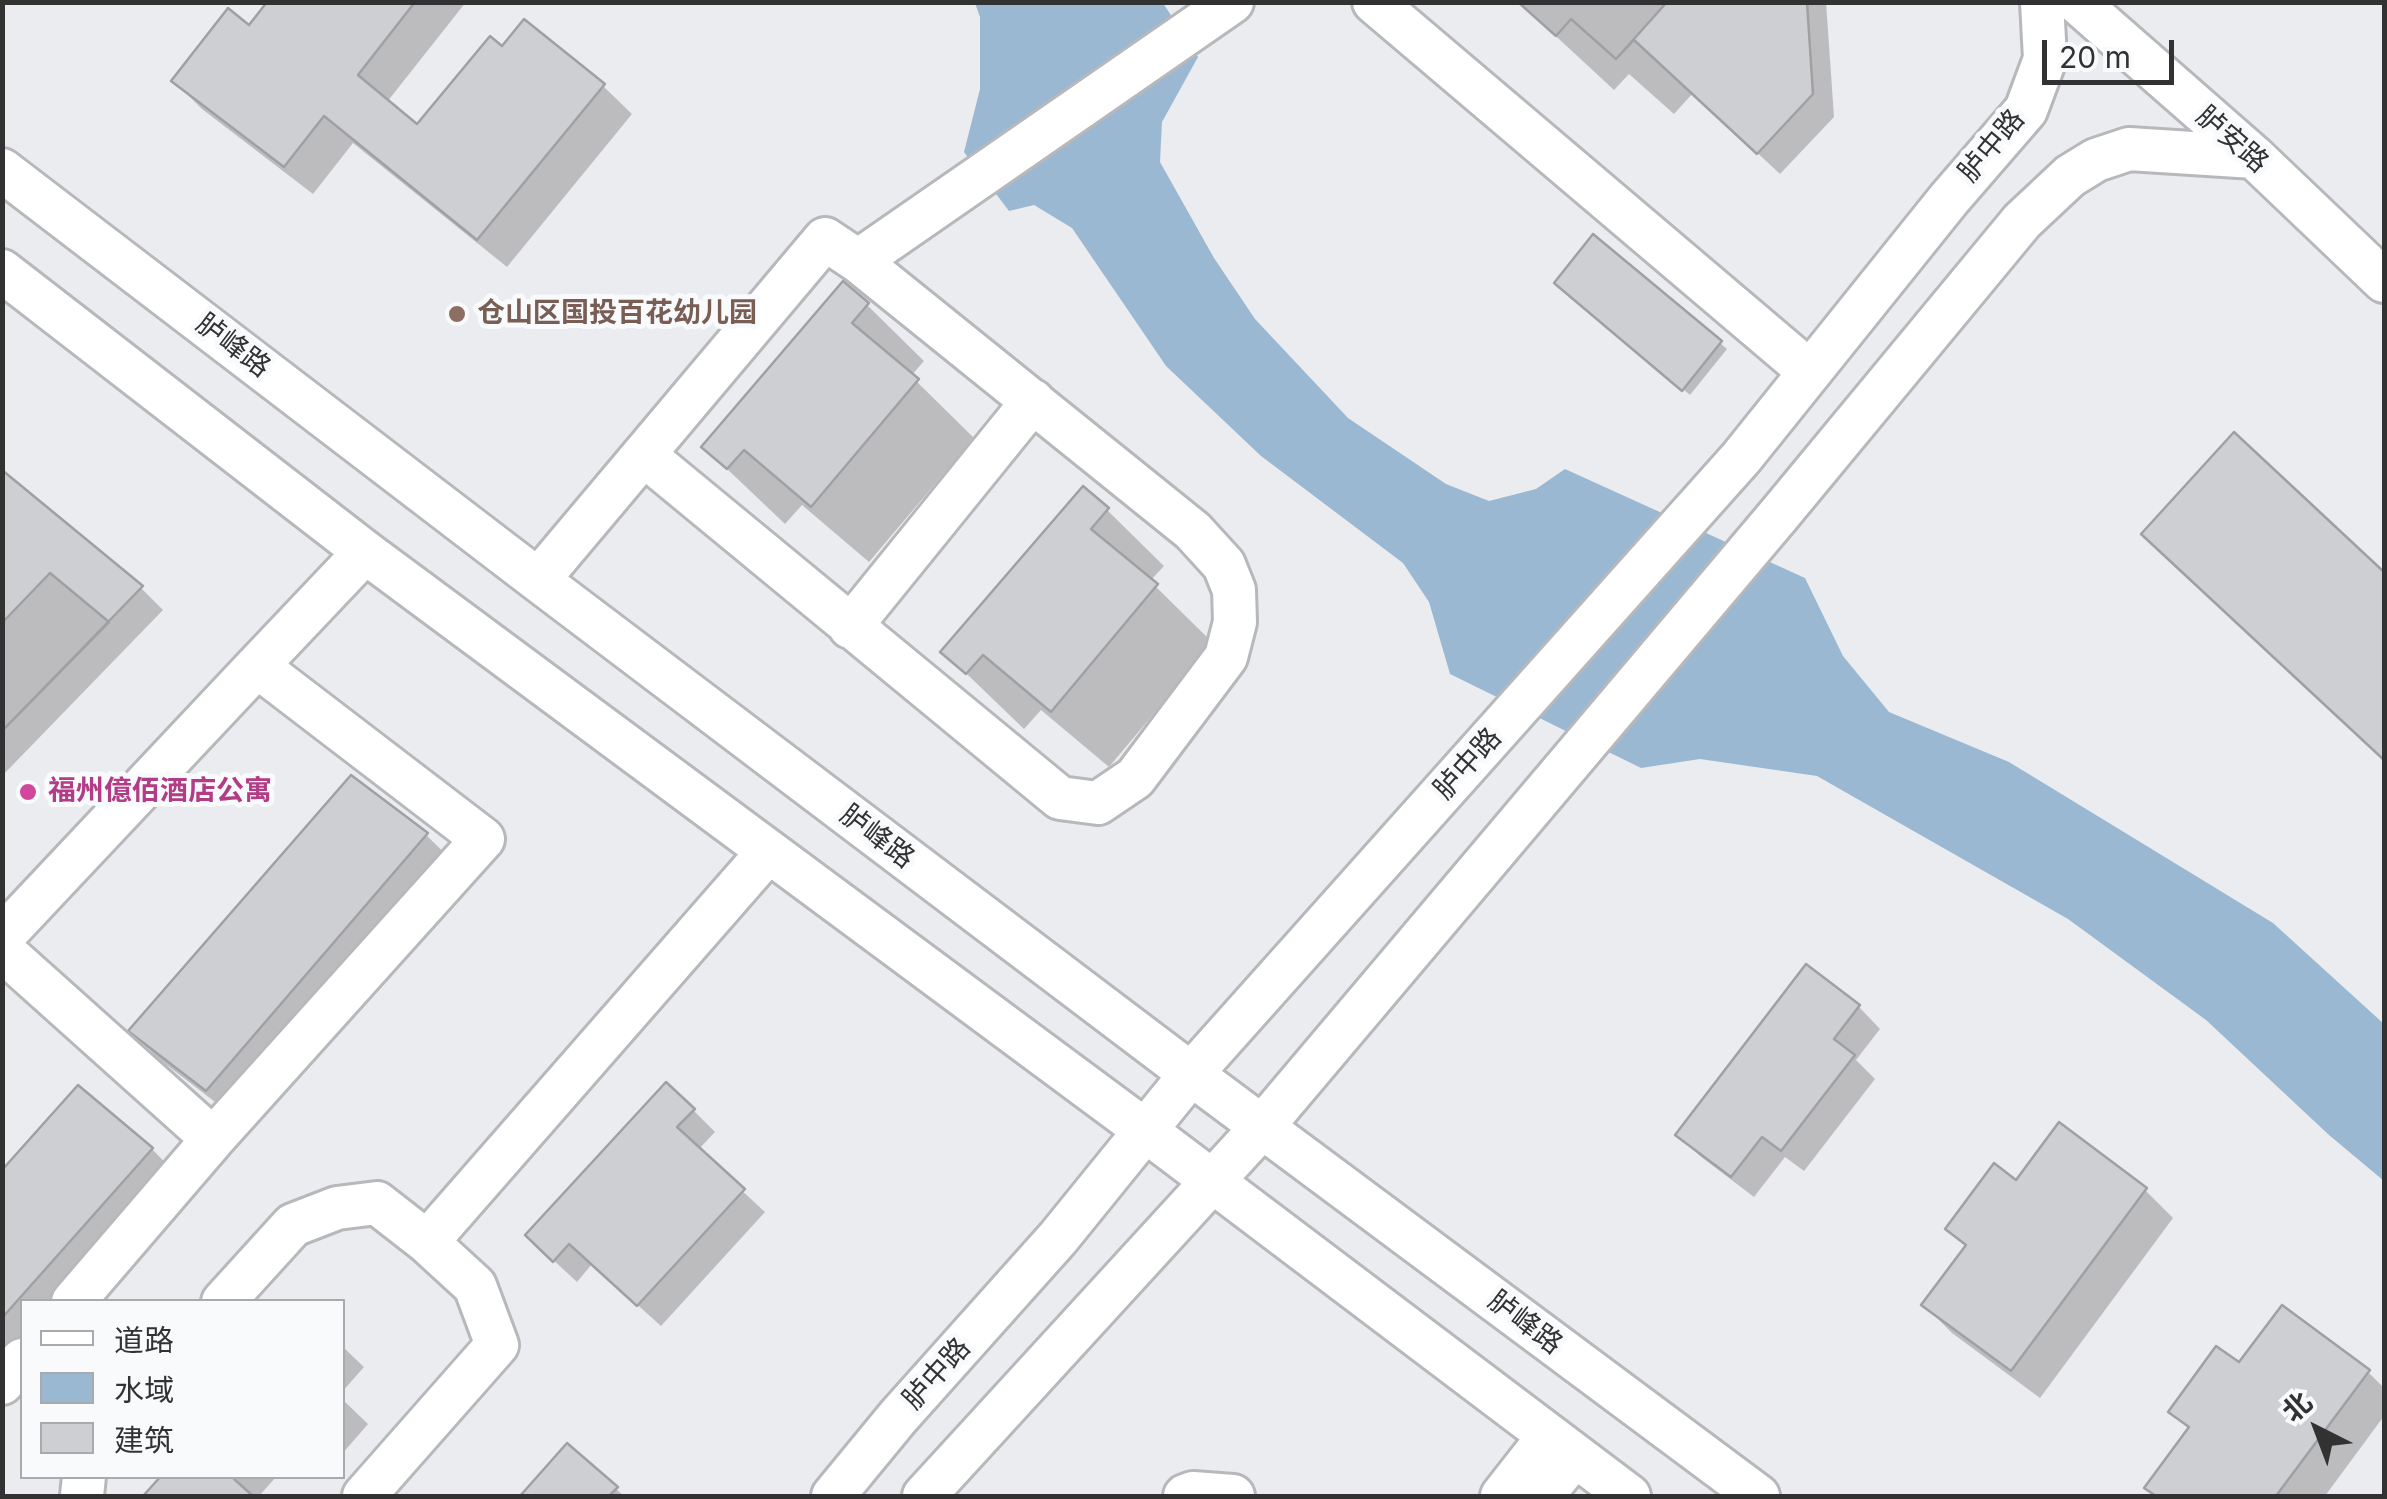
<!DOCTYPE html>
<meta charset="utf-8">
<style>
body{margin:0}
#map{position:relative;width:2387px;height:1499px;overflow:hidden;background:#ebecef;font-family:Inter,"Noto Sans SC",sans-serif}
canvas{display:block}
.frame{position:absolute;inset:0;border:5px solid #323233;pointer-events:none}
.legend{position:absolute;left:20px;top:1299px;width:325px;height:180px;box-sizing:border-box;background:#f8fafc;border:2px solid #a9aaac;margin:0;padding:12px 18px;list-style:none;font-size:30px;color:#323233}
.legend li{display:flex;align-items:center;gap:20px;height:50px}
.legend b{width:50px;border:2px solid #a9aaac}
.north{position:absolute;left:2267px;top:1379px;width:100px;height:100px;-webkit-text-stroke:8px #f8fafc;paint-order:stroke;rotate:318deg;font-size:28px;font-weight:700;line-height:40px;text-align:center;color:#323233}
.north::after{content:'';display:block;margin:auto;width:35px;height:45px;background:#323233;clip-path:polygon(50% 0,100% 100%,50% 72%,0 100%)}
.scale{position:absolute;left:2042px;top:40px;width:132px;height:45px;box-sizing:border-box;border:5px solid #323233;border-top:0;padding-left:12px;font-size:30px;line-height:35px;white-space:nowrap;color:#323233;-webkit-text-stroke:8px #f8fafc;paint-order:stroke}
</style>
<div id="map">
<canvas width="2387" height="1499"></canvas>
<div class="frame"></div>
<ul class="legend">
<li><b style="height:12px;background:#fff"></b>道路</li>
<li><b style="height:28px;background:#9bb8d3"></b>水域</li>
<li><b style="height:28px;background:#cecfd2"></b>建筑</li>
</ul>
<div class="north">北</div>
<div class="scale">20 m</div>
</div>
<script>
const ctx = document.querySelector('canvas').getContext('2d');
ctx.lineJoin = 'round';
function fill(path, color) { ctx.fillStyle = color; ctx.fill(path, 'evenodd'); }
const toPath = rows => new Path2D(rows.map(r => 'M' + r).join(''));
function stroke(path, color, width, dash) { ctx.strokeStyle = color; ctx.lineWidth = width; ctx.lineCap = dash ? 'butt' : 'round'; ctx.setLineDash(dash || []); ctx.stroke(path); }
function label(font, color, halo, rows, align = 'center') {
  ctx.font = font + ' Inter,"Noto Sans SC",sans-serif'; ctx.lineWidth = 10; ctx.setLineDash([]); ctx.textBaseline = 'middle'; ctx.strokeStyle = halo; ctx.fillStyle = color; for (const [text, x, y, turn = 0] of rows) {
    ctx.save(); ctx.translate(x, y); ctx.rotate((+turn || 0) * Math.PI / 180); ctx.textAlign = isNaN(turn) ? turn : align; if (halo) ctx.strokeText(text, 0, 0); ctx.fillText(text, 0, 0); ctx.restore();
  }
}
fill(toPath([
 [975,3,1163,3,1198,57,1162,122,1160,162,1214,258,1255,319,1348,418,1446,484,1489,501,1536,489,1565,469,1805,578,1843,656,1889,712,2009,762,2273,923,2384,1024,2384,1181,2329,1135,2206,1020,2068,919,1817,776,1700,759,1641,768,1450,674,1429,602,1403,563,1261,456,1166,366,1072,228,1034,205,1009,211,964,152,980,89,980,17]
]), '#9bb8d3');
fill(toPath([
 [271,2,466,2,387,102,417,127,502,49,524,23,603,86,632,114,507,267,353,143,313,194,202,109,174,81,250,29],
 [1519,2,1826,2,1834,117,1780,174,1693,93,1674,114,1629,74,1614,90],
 [1564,290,1720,343,1727,349,1690,395],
 [867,305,924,361,911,376,974,438,869,562,802,505,785,524,704,447],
 [2234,436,2384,575,2384,759,2183,572],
 [2,473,141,588,163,610,2,776],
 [1107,510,1164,566,1150,581,1213,643,1109,767,1041,710,1024,729,944,652],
 [351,779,426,835,455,863,236,1118,159,1059,131,1031],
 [1807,968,1859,1007,1880,1029,1856,1060,1875,1079,1804,1171,1785,1157,1754,1197,1700,1156,1678,1134],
 [78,1089,152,1149,180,1178,70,1302,22,1302,22,1356,2,1378,2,1173],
 [693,1110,715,1132,698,1150,765,1212,661,1326,592,1264,577,1282,550,1257],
 [2016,1184,2145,1190,2173,1218,2040,1398,1952,1333,1924,1305,1967,1248,1948,1229],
 [342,1346,364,1367,342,1392],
 [2368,1372,2384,1388,2384,1416,2325,1496,2156,1496,2147,1487,2190,1430,2171,1412],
 [342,1399,368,1424,342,1454],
 [567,1446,616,1489,624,1496,523,1496],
 [164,1476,277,1476,259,1496,147,1496]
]), '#0003');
const building = toPath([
 [267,2,415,2,358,75,417,124,490,36,502,46,524,19,605,84,477,240,324,116,284,167,171,81,228,8,249,25,267,2],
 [1518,2,1667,2,1616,59,1571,19,1556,36,1518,2],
 [1518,2,1807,2,1813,94,1757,154,1634,40,1616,59,1571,19,1556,36,1518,2],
 [1593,234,1722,341,1682,391,1554,283,1593,234],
 [843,281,869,303,852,323,919,379,811,507,744,450,727,469,701,447,843,281],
 [2234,432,2384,572,2384,760,2141,534,2234,432],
 [2,470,143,586,2,731,2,470],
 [1083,486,1109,508,1091,529,1158,584,1051,712,983,655,966,674,940,652,1083,486],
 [50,573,109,622,2,731,2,623,50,573],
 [351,775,428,833,206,1091,128,1031,351,775],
 [1806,964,1860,1005,1834,1039,1855,1055,1781,1151,1762,1137,1731,1177,1675,1135,1806,964],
 [666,1082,695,1109,677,1127,745,1189,637,1306,569,1244,553,1262,525,1235,666,1082],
 [78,1085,153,1148,2,1318,2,1170,78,1085],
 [2059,1122,2147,1188,2011,1371,1921,1305,1966,1245,1945,1229,1994,1163,2016,1180,2059,1122],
 [2282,1305,2370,1370,2276,1496,2156,1496,2144,1488,2189,1427,2168,1412,2216,1346,2239,1362,2282,1305],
 [567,1443,618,1487,609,1496,520,1496,567,1443],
 [161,1476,236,1476,234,1479,253,1496,143,1496,161,1476]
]);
fill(building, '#cecfd2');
stroke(building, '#9fa0a3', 2.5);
const minor = toPath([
 [1374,2,1810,372],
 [2077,2,2254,157,2384,281],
 [2,170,538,580,1191,1074,1758,1496],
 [2,271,365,552,1146,1131,1629,1496],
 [644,455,1060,798,1098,803,1135,778,1226,657,1235,622,1234,590,1224,565,1193,531,858,261],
 [538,580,825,239,858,261,1232,2],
 [850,627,1033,401],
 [257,666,365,552],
 [2,937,257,666,483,839,213,1139,73,1302],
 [2,950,213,1139],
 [223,1302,293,1225,337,1208,377,1203,427,1242],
 [2,1383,22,1360],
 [82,1496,84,1476],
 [364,1496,497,1345,475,1286,427,1242,768,852],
 [833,1496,898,1417,1058,1238,1191,1074,1741,458,1949,199,2026,110,2045,59,2042,2],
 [924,1496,1262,1127,1778,516,2022,221,2070,176,2096,160,2129,149,2254,157],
 [1185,1496,1193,1493,1233,1496],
 [1502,1496,1549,1436],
 [1542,1496,1575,1455]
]);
stroke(minor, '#b7b8bb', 48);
stroke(minor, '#fff', 42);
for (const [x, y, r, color] of [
 [457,314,10,"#8d6e63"],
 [28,792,10,"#d1479c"]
]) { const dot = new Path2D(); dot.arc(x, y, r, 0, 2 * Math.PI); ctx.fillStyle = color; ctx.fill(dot); stroke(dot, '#f8fafc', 4); }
label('28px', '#323233', '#f8fafc', [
 ["胪安路",2232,140,41],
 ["胪中路",1992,146,-50],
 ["胪峰路",233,346,37],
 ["胪中路",1468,764,-48],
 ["胪峰路",877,837,37],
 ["胪峰路",1525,1323,37],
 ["胪中路",937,1374,-48]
]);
label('bold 28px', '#785e54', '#f8fafc', [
 ["仓山区国投百花幼儿园",477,314]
], 'left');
label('bold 28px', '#b23c85', '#f8fafc', [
 ["福州億佰酒店公寓",48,792]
], 'left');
</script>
